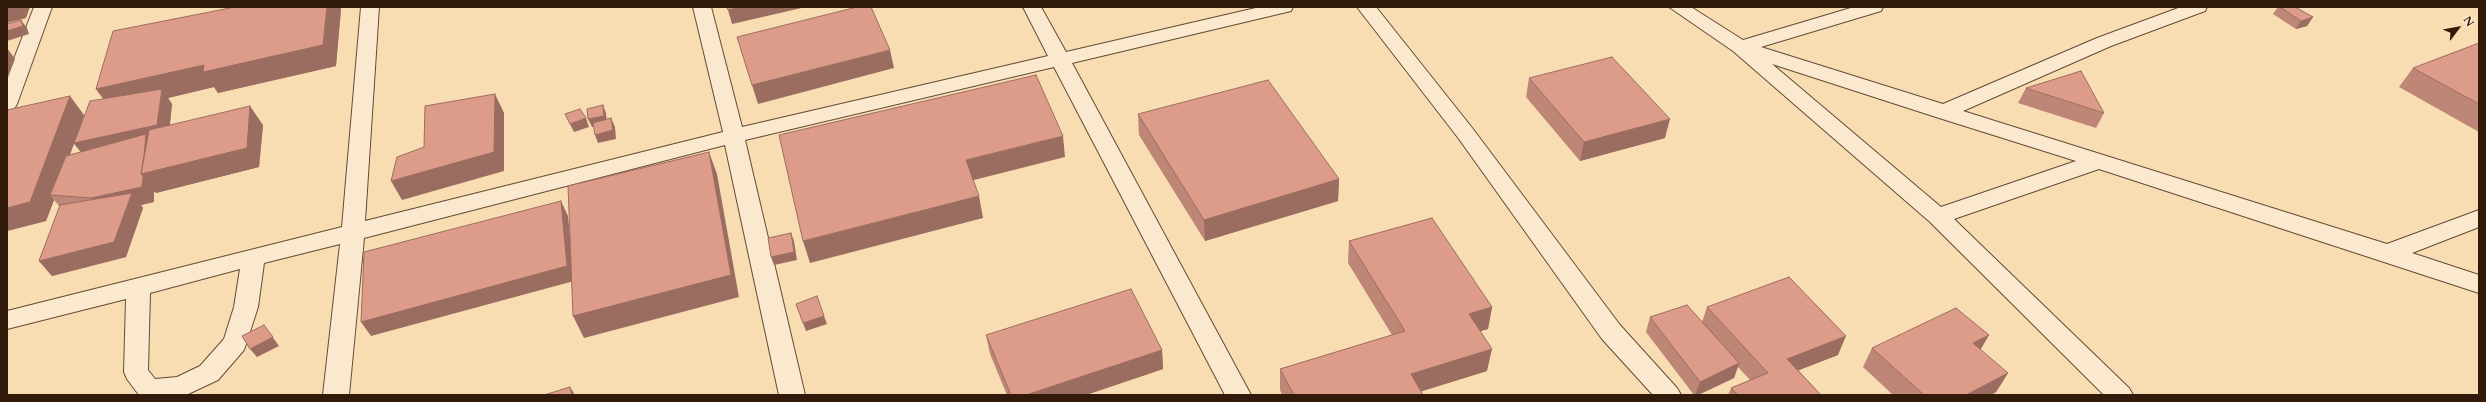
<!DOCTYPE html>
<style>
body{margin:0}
#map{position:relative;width:2486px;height:402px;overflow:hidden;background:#f8ddb3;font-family:Cardo,serif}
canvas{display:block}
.frame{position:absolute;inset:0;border:8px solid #321a0a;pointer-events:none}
.north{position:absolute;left:2438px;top:8px;width:40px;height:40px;-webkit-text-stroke:3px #fae9ce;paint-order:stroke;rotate:58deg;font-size:11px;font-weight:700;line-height:16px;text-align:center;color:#321a0a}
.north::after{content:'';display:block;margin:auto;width:14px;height:18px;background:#321a0a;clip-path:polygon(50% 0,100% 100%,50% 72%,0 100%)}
</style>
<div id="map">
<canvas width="2486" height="402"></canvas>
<div class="frame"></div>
<div class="north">N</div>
</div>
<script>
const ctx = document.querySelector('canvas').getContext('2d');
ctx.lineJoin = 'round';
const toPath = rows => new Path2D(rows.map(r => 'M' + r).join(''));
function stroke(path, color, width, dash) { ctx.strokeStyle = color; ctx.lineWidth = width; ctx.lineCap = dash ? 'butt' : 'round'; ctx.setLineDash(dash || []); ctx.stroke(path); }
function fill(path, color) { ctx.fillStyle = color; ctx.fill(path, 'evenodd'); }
const minor = toPath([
 [34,7,52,7,17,104,14,109,7,111,7,77,34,7],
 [361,7,379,7,365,221,723,132,693,7,711,7,742,127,1048,56,1023,7,1041,7,1066,52,1260,7,1293,7,1291,11,1072,63,1251,395,1225,395,1054,67,745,140,805,395,779,395,725,145,364,238,349,395,323,395,340,244,264,263,258,307,244,350,218,380,186,395,139,395,127,379,124,372,126,299,7,329,7,311,342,227,361,7],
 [240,269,234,307,224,339,200,366,177,377,155,379,148,370,150,293,240,269],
 [1357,7,1376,7,1473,129,1620,325,1677,388,1681,395,1653,395,1602,339,1459,139,1357,7],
 [1669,7,1691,7,1743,40,1854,7,1883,7,1881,11,1761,47,1943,104,2097,38,2181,7,2207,7,2205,11,2111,46,1963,111,2387,244,2479,210,2479,227,2412,253,2479,275,2479,293,2099,169,1954,219,2129,388,2133,395,2104,395,1930,222,1733,51,1669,7],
 [1772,64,1936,117,2076,161,1941,207,1772,64]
]);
stroke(minor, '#644b34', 2);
fill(minor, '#fae9ce');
fill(toPath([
 [235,7,340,7,341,9,336,66,218,93,214,87,168,98,172,104,170,125,263,125,259,167,156,193,154,191,154,202,141,205,143,208,126,257,52,276,39,261,60,207,54,200,46,221,7,231,7,110,84,115,78,133,103,99,96,89],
 [74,144,81,152,70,155],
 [2278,7,2295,7,2313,17,2307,26,2296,29,2273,14],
 [2479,43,2479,132,2399,87,2413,68],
 [1529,78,1665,138,1580,161,1526,97],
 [2026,88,2104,113,2096,128,2018,103],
 [1138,114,1339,179,1338,201,1205,241,1139,135],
 [1349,241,1492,307,1488,329,1480,331,1487,371,1421,391,1423,395,1282,395,1280,390,1280,369,1392,335,1348,263],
 [1707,307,1838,355,1798,370,1821,395,1728,395,1731,388,1750,380,1738,367,1734,378,1698,395,1694,395,1646,332,1650,317,1702,322],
 [986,335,1162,350,1163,369,1086,395,1007,395,990,354],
 [1989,335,1980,350,2008,373,1996,392,1991,395,1893,395,1863,367,1872,348]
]), '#be8676');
fill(toPath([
 [7,7,30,7,26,18,7,23],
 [327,7,340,7,341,9,336,66,218,93,214,87,168,98,172,104,168,140,250,106,263,125,259,167,156,193,154,191,154,202,141,205,143,208,126,257,52,276,39,261,103,213,91,198,85,158,74,143,55,196,50,195,54,200,46,221,7,231,7,208,70,96,84,115,74,143,112,110,96,89],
 [740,7,806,7,732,24,728,10],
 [2313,17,2307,26,2296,29,2301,21],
 [21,20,27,28,29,34,7,41,7,31],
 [7,48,15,59,7,80],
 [890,50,894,68,758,104,752,85],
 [495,94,504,113,504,171,402,200,391,181],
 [603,105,606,113,607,124,592,127,588,119],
 [586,118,589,127,574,132,570,124],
 [611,118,615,127,616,139,598,143,595,135],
 [1670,119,1665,138,1580,161,1584,142],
 [1063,136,1065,157,970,181,966,160],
 [709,152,717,174,739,297,584,338,573,316],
 [1339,179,1338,201,1205,241,1204,220],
 [979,196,983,218,810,263,803,241],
 [561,201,568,216,574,281,371,336,361,322],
 [791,233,794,241,797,260,774,265,771,257],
 [1492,307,1488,329,1465,336,1469,314],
 [824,316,827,324,806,331,803,323],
 [264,325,279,346,257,357,250,349],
 [1989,335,1978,354,1973,343],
 [1846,336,1838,355,1779,378,1787,359],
 [1492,349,1487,371,1410,395,1411,374],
 [1162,350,1163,369,1086,395,1026,395],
 [1739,363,1734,378,1698,395,1695,395,1700,382],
 [2008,373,1996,392,1991,395,1966,395],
 [570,387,575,395,572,395]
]), '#9b6d60');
const building = toPath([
 [235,7,327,7,323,45,203,72,204,65,96,89,113,31,235,7],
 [727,7,740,7,728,10,727,7],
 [857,7,871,7,890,50,752,85,737,37,857,7],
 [2280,7,2295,7,2313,17,2301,21,2280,7],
 [21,20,23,26,7,31,7,24,21,20],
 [2479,43,2479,104,2413,68,2479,43],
 [1612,57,1670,119,1584,142,1529,78,1612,57],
 [2081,71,2104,113,2026,88,2081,71],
 [1036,75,1063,136,966,160,979,196,803,241,779,135,1036,75],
 [1268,80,1339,179,1204,220,1138,114,1268,80],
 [162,89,157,125,74,143,90,101,162,89],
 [495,94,494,152,391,181,397,157,424,147,425,106,495,94],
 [70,96,30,202,7,208,7,110,70,96],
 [603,105,604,116,588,119,587,109,603,105],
 [250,106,247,148,141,174,149,130,250,106],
 [580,109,586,118,570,124,565,114,580,109],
 [611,118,613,130,595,135,593,123,611,118],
 [146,134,144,156,141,174,143,176,142,187,91,198,50,195,66,156,146,134],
 [709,152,731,275,573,316,568,186,709,152],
 [132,193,114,242,39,261,60,205,132,193],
 [561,201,567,266,361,322,364,252,561,201],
 [1432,218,1492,307,1469,314,1492,349,1411,374,1423,395,1294,395,1280,369,1405,331,1349,241,1432,218],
 [791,233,794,252,771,257,768,238,791,233],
 [1789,277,1846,336,1787,359,1821,395,1738,395,1731,388,1768,373,1707,307,1789,277],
 [1131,289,1162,350,1026,395,1011,395,986,335,1131,289],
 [817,296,824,316,803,323,796,304,817,296],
 [1687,305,1739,363,1700,382,1650,317,1687,305],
 [1956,308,1989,335,1973,343,2008,373,1966,395,1924,395,1872,348,1956,308],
 [264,325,273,337,250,349,242,336,264,325],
 [570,387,572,395,544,395,570,387]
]);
fill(building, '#dd9c89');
stroke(building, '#9b6d60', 1);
</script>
